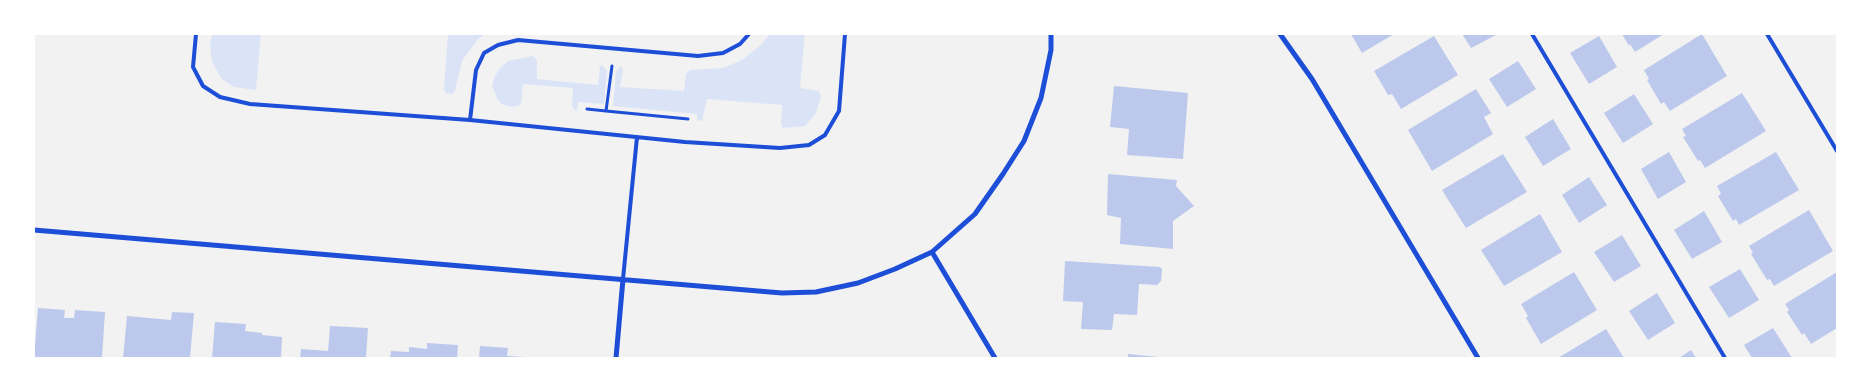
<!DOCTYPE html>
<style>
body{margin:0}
#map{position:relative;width:1871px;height:392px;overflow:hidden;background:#f2f2f2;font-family:Signika,sans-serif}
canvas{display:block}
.frame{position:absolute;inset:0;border:35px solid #fff;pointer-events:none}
</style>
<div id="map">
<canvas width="1871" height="392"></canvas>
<div class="frame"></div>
</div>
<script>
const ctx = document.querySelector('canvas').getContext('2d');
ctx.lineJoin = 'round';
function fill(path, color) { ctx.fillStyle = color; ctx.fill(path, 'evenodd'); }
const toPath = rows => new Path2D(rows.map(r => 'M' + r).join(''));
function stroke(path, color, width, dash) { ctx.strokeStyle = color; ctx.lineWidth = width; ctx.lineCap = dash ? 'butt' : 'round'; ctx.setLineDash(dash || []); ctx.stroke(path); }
fill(toPath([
 [212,34,261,34,256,90,234,87,222,79,212,62,210,45],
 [448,34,485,34,477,40,462,61,455,91,452,94,446,93,444,89],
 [770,34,805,34,800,88,819,91,821,96,816,113,805,126,783,128,781,123,782,105,707,99,702,121,697,120,697,114,613,106,616,72,621,66,623,70,620,87,684,91,686,74,690,70,723,68,742,60,762,44],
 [533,56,537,60,537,79,598,85,600,66,602,65,607,71,604,104,578,102,577,111,574,109,572,105,573,88,523,84,521,103,518,106,512,107,502,104,498,100,492,86,495,76,500,68,508,61]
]), '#dbe4f7');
fill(toPath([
 [1351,34,1394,34,1362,53],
 [1462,34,1498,34,1471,48],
 [1622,34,1664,34,1635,52,1630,44,1629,46],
 [1702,34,1727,76,1670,111,1664,102,1661,104,1647,80,1649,79,1644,70],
 [1434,36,1458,75,1401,109,1392,94,1388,95,1374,71],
 [1599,36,1617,67,1589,84,1570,53],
 [1518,61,1536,89,1507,107,1489,79],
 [1114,86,1188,93,1183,159,1127,155,1129,129,1110,127],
 [1476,89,1491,113,1484,117,1493,134,1432,171,1408,130],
 [1742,93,1766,131,1705,168,1700,160,1698,161,1683,137,1686,136,1682,129],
 [1634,94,1653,124,1623,143,1604,113],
 [1553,119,1571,149,1543,166,1525,137],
 [1669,152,1686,182,1658,199,1641,169],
 [1776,152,1799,190,1739,225,1736,219,1733,221,1718,196,1721,194,1717,186],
 [1503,154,1527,192,1466,228,1442,190],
 [1108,174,1177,180,1176,186,1194,206,1173,221,1173,249,1120,244,1121,218,1107,215],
 [1589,177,1607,205,1579,223,1562,195],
 [1809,210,1833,251,1774,286,1770,279,1767,280,1751,254,1753,253,1749,246],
 [1704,211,1722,242,1692,259,1674,230],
 [1540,214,1562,252,1504,286,1481,250],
 [1622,235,1641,266,1614,282,1594,252],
 [1065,261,1160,267,1162,269,1161,281,1157,285,1139,284,1137,315,1114,314,1112,330,1081,329,1083,302,1063,301],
 [1740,269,1759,300,1729,318,1709,287],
 [1574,272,1597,310,1541,344,1526,318,1528,316,1521,304],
 [1837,272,1837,328,1811,344,1804,333,1802,335,1787,312,1789,310,1785,304],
 [1657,293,1675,323,1648,340,1629,311],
 [38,308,65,310,64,318,74,318,75,310,105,312,102,358,34,358],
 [172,312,194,313,190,358,123,358,127,316,171,320],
 [215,322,246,324,245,331,262,333,262,335,282,337,281,358,212,358],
 [330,326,368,328,366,358,300,358,301,349,328,351],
 [1773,328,1792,358,1752,358,1744,345],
 [1606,329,1624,358,1558,358],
 [427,343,458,345,457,358,390,358,391,351,409,352,409,347,427,349],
 [480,346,508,348,507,356,526,357,526,358,479,358],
 [1691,350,1696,358,1679,358],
 [1128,354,1159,357,1159,358,1128,358]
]), '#bdc9ec');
stroke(toPath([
 [612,66,606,111,688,119],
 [587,109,606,111]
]), '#1d4ed8', 3);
stroke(toPath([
 [196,34,193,67,203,86,220,97,250,104,470,120,685,142,780,148,809,145,825,135,839,111,845,34],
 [1532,34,1725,358],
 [1767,34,1837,151],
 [470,120,476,70,484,53,498,45,518,40,698,56,723,53,740,44,749,34],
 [623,279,637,137]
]), '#1d4ed8', 4);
stroke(toPath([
 [1280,34,1312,79,1478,358],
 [34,230,782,293,816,292,858,283,895,269,932,252,975,214,1003,174,1024,141,1041,98,1051,50,1051,34],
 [932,252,995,358],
 [616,358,623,279]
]), '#1d4ed8', 5);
</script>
